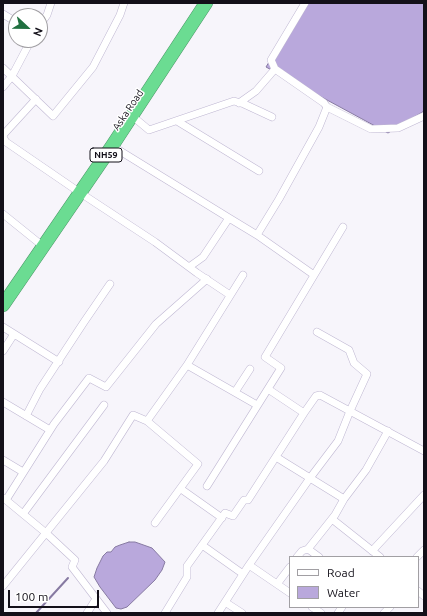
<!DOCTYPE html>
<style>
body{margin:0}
#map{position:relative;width:427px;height:616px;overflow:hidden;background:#f7f5fb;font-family:Ubuntu,sans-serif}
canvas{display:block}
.frame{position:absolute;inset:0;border:4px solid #131019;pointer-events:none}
.legend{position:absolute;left:289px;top:556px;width:130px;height:52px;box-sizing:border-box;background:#fff;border:1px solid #a19fa3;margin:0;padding:5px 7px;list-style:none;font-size:12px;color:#131019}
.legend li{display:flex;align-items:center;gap:8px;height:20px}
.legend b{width:20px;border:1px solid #a19fa3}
.north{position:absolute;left:8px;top:8px;width:40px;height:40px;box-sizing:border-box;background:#fff;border:1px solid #a19fa3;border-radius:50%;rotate:112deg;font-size:11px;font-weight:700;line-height:16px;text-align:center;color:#131019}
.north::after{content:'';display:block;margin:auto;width:14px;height:18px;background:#207040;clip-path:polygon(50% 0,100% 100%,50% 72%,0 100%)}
.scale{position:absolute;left:8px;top:590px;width:91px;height:18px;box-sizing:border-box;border:2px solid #131019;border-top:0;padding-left:5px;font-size:12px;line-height:14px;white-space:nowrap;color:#131019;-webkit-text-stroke:3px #fff;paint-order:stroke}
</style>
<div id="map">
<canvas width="427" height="616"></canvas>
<div class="frame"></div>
<ul class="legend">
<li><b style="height:5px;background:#fff"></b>Road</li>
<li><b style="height:11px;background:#b9a8dc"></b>Water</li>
</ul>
<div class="north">N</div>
<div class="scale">100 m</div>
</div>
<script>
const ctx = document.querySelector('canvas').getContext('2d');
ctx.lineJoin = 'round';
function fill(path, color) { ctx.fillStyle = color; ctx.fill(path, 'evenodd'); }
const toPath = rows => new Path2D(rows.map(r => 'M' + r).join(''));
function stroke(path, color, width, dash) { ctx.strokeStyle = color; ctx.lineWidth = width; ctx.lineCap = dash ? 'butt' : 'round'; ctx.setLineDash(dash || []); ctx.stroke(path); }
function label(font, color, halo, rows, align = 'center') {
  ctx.font = font + ' Ubuntu,sans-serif'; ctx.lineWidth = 3; ctx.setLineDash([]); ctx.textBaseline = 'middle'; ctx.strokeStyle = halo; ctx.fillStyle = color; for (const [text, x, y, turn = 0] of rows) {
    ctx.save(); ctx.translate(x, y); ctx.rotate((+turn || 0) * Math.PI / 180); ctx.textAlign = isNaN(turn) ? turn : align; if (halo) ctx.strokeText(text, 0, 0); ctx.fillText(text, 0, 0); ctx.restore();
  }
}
const water = toPath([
 [305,3,424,3,424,111,388,133,266,67,305,3],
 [129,542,135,542,152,548,165,562,162,570,155,580,127,607,121,609,116,608,100,587,94,577,97,568,103,556,107,552,111,552,115,547,120,545,129,542]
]);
fill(water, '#b9a8dc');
stroke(water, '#877aa2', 1);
stroke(toPath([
 [36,613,68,578]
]), '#877aa2', 2);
const street = toPath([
 [305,3,271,60,275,69,324,103,327,107,371,129,398,128,424,116],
 [3,14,16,22],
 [40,25,47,15,51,3],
 [3,68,53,116,93,67,120,15,124,3],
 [3,87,12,76,31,40],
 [239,103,256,91,275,69],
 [131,115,149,130,234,101,244,104,272,117],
 [177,121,259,171],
 [3,137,6,142,79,192,155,242,197,273,230,295],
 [3,137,4,134,36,99],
 [112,146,229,218,257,235,314,275],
 [3,214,39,243],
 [257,235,279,199,319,127,327,107],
 [189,267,203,257,229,218],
 [3,327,59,362],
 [3,351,14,334],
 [187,365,257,405],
 [268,389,304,413],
 [235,392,250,369],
 [3,402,50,430],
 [26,416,40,389,84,322,110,284],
 [147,421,198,464,155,523],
 [276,457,344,499],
 [3,460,23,472],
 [207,486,281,368,265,357,343,227],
 [181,489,222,518],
 [3,498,6,500,46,533,75,560,72,567,107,613],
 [6,500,54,424,89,378,106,387,156,324,207,279],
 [23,514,104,405],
 [332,519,380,557],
 [202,545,243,574],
 [308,549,319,557],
 [372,551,424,495],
 [297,557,302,551,308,549,335,515,344,499,366,470,388,431],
 [417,557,424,550],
 [249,565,290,593],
 [277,584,290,567],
 [3,586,104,461,133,415,147,421,187,365,243,275],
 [418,591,424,596],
 [225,602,242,613],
 [312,607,321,613],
 [87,613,96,599],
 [165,613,187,577,187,566,225,513,233,516,244,500,248,500,304,413,316,396,320,395,424,451],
 [218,613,249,565,310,478,338,441,350,411,367,374,354,363,349,350,317,332],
 [338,613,342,607],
 [384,613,390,607]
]);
const highway = toPath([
 [3,305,112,146,206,3]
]);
stroke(street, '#bfb7d2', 8);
stroke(highway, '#4c9568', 14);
stroke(street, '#fff', 7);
stroke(highway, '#6bdc92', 13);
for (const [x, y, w] of [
 [106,155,32]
]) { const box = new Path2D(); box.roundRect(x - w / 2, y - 7, w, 14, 3); ctx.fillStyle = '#fff'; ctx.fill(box); stroke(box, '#131019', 1); }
label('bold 9px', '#131019', null, [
 ["NH59",106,155]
]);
label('10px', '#131019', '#fff', [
 ["Aska Road",128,110,-56]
]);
</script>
